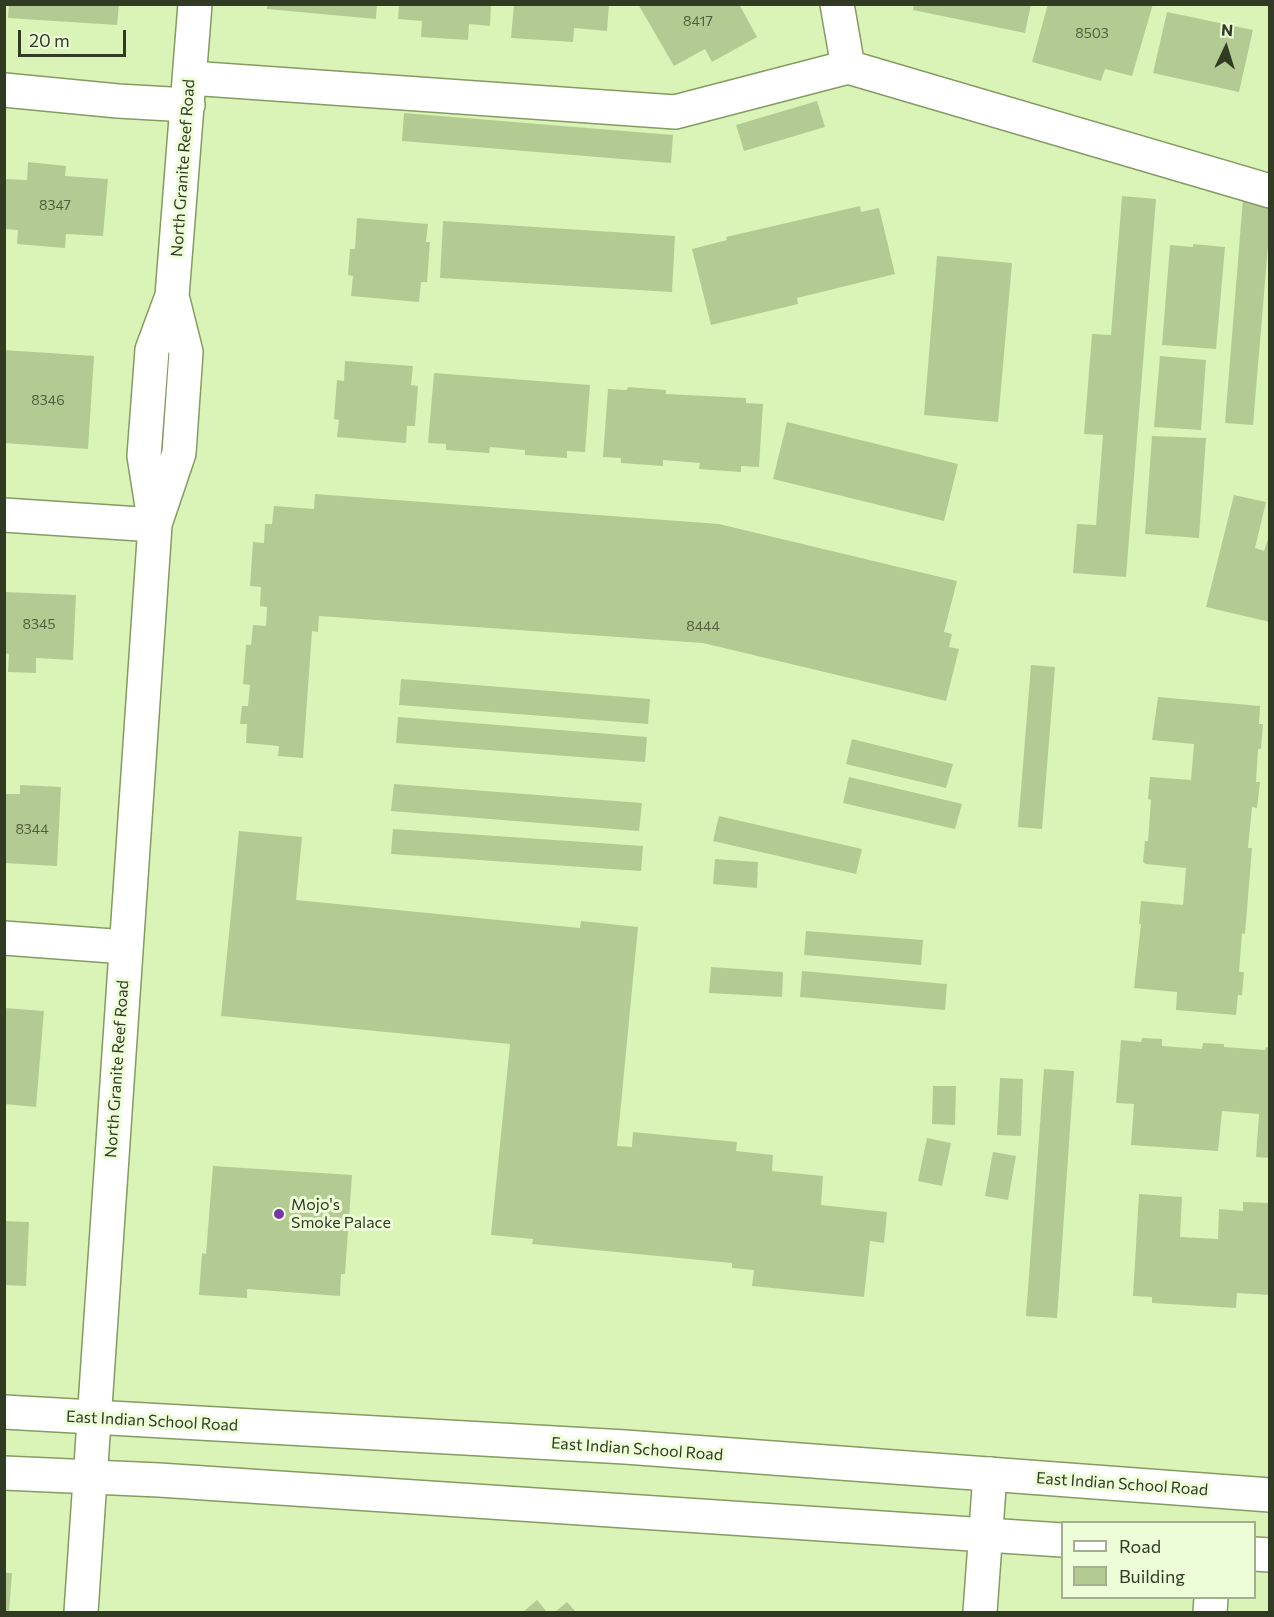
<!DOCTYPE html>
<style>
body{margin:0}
#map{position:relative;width:1274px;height:1617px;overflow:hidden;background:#daf4b7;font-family:Commissioner,sans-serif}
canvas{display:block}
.frame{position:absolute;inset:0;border:6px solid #313b23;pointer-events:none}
.legend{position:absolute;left:1061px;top:1521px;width:195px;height:78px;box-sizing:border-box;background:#edfdd8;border:2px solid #a2af90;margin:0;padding:8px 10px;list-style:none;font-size:18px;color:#313b23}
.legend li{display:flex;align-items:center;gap:12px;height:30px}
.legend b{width:30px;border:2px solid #a2af90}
.north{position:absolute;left:1196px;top:18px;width:60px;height:60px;-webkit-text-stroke:4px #edfdd8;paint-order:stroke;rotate:4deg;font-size:16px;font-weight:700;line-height:24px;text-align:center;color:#313b23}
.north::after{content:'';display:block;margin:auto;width:21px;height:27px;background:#313b23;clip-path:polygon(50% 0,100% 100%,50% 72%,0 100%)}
.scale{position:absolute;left:18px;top:30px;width:108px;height:27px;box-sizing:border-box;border:3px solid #313b23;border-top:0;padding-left:8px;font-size:18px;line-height:21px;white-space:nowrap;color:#313b23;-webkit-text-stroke:4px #edfdd8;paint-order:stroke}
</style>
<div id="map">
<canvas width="1274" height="1617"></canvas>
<div class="frame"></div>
<ul class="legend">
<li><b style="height:8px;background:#fff"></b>Road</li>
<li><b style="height:16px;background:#b3cb92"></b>Building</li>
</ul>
<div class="north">N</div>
<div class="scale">20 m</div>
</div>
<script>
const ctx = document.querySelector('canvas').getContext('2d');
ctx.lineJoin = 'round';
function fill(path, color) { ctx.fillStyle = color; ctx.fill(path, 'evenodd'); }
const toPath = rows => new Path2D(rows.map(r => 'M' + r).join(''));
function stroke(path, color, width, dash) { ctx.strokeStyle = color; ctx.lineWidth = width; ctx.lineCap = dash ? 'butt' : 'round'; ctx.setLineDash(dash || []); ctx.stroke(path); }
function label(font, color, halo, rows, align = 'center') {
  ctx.font = font + ' Commissioner,sans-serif'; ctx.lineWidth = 6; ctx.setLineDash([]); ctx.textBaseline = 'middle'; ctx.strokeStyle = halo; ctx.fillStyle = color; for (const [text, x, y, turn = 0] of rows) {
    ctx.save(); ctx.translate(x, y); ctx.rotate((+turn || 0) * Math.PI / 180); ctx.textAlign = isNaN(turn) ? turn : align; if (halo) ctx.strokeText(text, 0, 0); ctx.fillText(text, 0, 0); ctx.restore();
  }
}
fill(toPath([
 [9,4,119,4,117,25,8,18],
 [267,4,377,4,376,19,267,9],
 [399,4,491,4,490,26,469,24,468,40,421,37,422,21,398,19],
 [514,4,609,4,607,31,574,28,573,42,511,38],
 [638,4,739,4,757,37,712,62,705,49,674,66],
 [914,4,1031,4,1025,33,913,10],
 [1048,4,1153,4,1132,76,1105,69,1101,81,1032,62],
 [1167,12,1253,30,1239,92,1153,73],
 [817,101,825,127,744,151,736,125],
 [404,113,673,135,671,163,402,141],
 [28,162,66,166,65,176,108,179,103,236,66,234,65,248,17,244,18,230,4,229,4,179,27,180],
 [1122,196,1156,199,1126,577,1073,573,1077,524,1096,525,1103,435,1084,434,1092,334,1111,335],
 [1243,198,1270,201,1270,222,1253,425,1225,423],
 [860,206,861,212,879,208,895,274,797,298,798,304,711,325,692,249,727,240,726,237],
 [357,218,428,224,426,242,430,242,427,282,421,282,419,302,351,296,353,276,348,275,350,249,355,249],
 [443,221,675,236,672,292,440,278],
 [1193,244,1225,247,1216,349,1162,345,1170,245,1193,247],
 [937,256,1012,263,998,422,924,415],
 [4,350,94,356,88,449,4,443],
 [1160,356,1206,360,1201,430,1154,427],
 [345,361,413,366,411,385,418,386,415,426,407,426,406,443,337,437,339,420,334,419,337,380,344,381],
 [434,373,590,385,585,452,567,451,567,458,525,455,525,450,490,447,489,453,446,450,446,444,428,443],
 [628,387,666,390,666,394,746,398,746,403,763,404,759,467,741,466,741,472,699,469,700,463,663,460,663,466,621,463,621,458,603,457,608,389,627,390],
 [787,422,958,464,944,521,773,479],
 [1152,436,1206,438,1199,538,1145,534],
 [315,494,719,524,957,581,944,632,952,634,949,647,959,649,946,701,703,643,319,616,318,632,312,631,303,758,278,756,279,746,246,743,247,724,240,724,242,706,248,706,250,685,243,684,246,645,251,645,253,625,266,626,267,607,260,606,261,587,250,586,253,542,264,543,265,524,272,524,274,506,314,509],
 [1234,495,1266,502,1255,548,1264,551,1270,533,1270,622,1206,607],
 [4,592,76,595,73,660,36,658,36,673,8,672,9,654,4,653],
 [1031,665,1055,667,1042,829,1018,827],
 [401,679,650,699,648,724,399,705],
 [1158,697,1260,706,1259,724,1263,724,1261,749,1258,749,1256,782,1260,782,1257,808,1252,807,1248,848,1252,848,1245,934,1242,933,1239,972,1244,972,1242,995,1238,995,1236,1015,1176,1010,1177,992,1134,988,1141,924,1139,924,1141,901,1183,905,1186,868,1146,864,1143,862,1145,841,1148,841,1151,800,1148,799,1150,777,1191,780,1194,744,1152,740],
 [398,717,647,737,645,762,396,743],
 [852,739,953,764,946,788,846,764],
 [849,777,962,804,955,829,843,803],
 [394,784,642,803,639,831,391,811],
 [20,785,61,787,57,866,4,863,4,794,20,794],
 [719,816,862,849,856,874,713,841],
 [393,829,643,846,641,871,391,854],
 [239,831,302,837,296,900,580,928,581,921,638,927,617,1146,632,1147,633,1132,737,1142,736,1151,773,1155,772,1171,823,1176,821,1205,887,1212,884,1243,870,1241,864,1297,752,1286,754,1270,732,1268,732,1263,532,1244,533,1239,491,1235,510,1044,221,1016],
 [715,859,758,862,757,888,713,884],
 [806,931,923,940,921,965,804,955],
 [711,967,783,972,782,997,709,993],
 [802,971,947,984,945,1010,800,997],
 [4,1008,44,1011,36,1107,4,1104],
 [1142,1038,1162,1039,1162,1046,1202,1049,1203,1043,1224,1044,1224,1047,1265,1050,1266,1047,1270,1048,1270,1158,1256,1157,1259,1114,1222,1111,1218,1151,1131,1145,1134,1104,1116,1103,1121,1040,1141,1042],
 [1044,1069,1074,1071,1057,1318,1026,1316],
 [1000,1078,1023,1079,1021,1136,997,1135],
 [933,1086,956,1086,955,1125,932,1124],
 [927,1138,951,1143,942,1186,918,1181],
 [993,1152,1016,1156,1008,1200,985,1196],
 [213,1166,352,1175,345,1274,341,1274,340,1296,247,1289,247,1298,199,1295,202,1253,206,1254],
 [1139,1194,1182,1197,1180,1237,1218,1239,1219,1209,1243,1211,1243,1202,1270,1203,1270,1295,1237,1293,1236,1308,1152,1303,1152,1297,1133,1296],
 [4,1221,29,1222,26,1286,4,1285],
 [4,1573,12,1573,9,1612,4,1612],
 [537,1600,547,1612,523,1612],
 [567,1602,576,1612,555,1612]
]), '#b3cb92');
const minor = toPath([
 [837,4,848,67],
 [190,78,675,112,848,67,1270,191],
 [4,90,118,101,188,105],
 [4,515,155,525],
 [156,521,179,453,186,352,172,296],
 [4,938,126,947],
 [81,1612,155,525,144,456,152,350,172,296,195,4],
 [980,1612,990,1474],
 [1210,1612,1211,1598]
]);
const major = toPath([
 [4,1412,625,1447,1270,1495],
 [4,1473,159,1480,1062,1540],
 [1254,1554,1270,1555]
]);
stroke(minor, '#849b62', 36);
stroke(major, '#849b62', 36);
stroke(minor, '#fff', 33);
stroke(major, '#fff', 33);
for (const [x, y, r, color] of [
 [279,1214,6,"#7735aa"]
]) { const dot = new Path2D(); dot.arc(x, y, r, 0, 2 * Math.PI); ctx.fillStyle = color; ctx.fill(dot); stroke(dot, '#edfdd8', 2); }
label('14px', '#525f3f', null, [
 ["8417",698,21],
 ["8503",1092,33],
 ["8347",55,205],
 ["8346",48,400],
 ["8345",39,624],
 ["8444",703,626],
 ["8344",32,829]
]);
label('16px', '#313b23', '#edfdd8', [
 ["North Granite Reef Road",183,168,-86],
 ["North Granite Reef Road",117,1069,-86],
 ["East Indian School Road",152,1421,3],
 ["East Indian School Road",637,1449,4],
 ["East Indian School Road",1122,1484,4]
]);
label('16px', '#313b23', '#edfdd8', [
 ["Mojo's",291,1205],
 ["Smoke Palace",291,1223]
], 'left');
</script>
